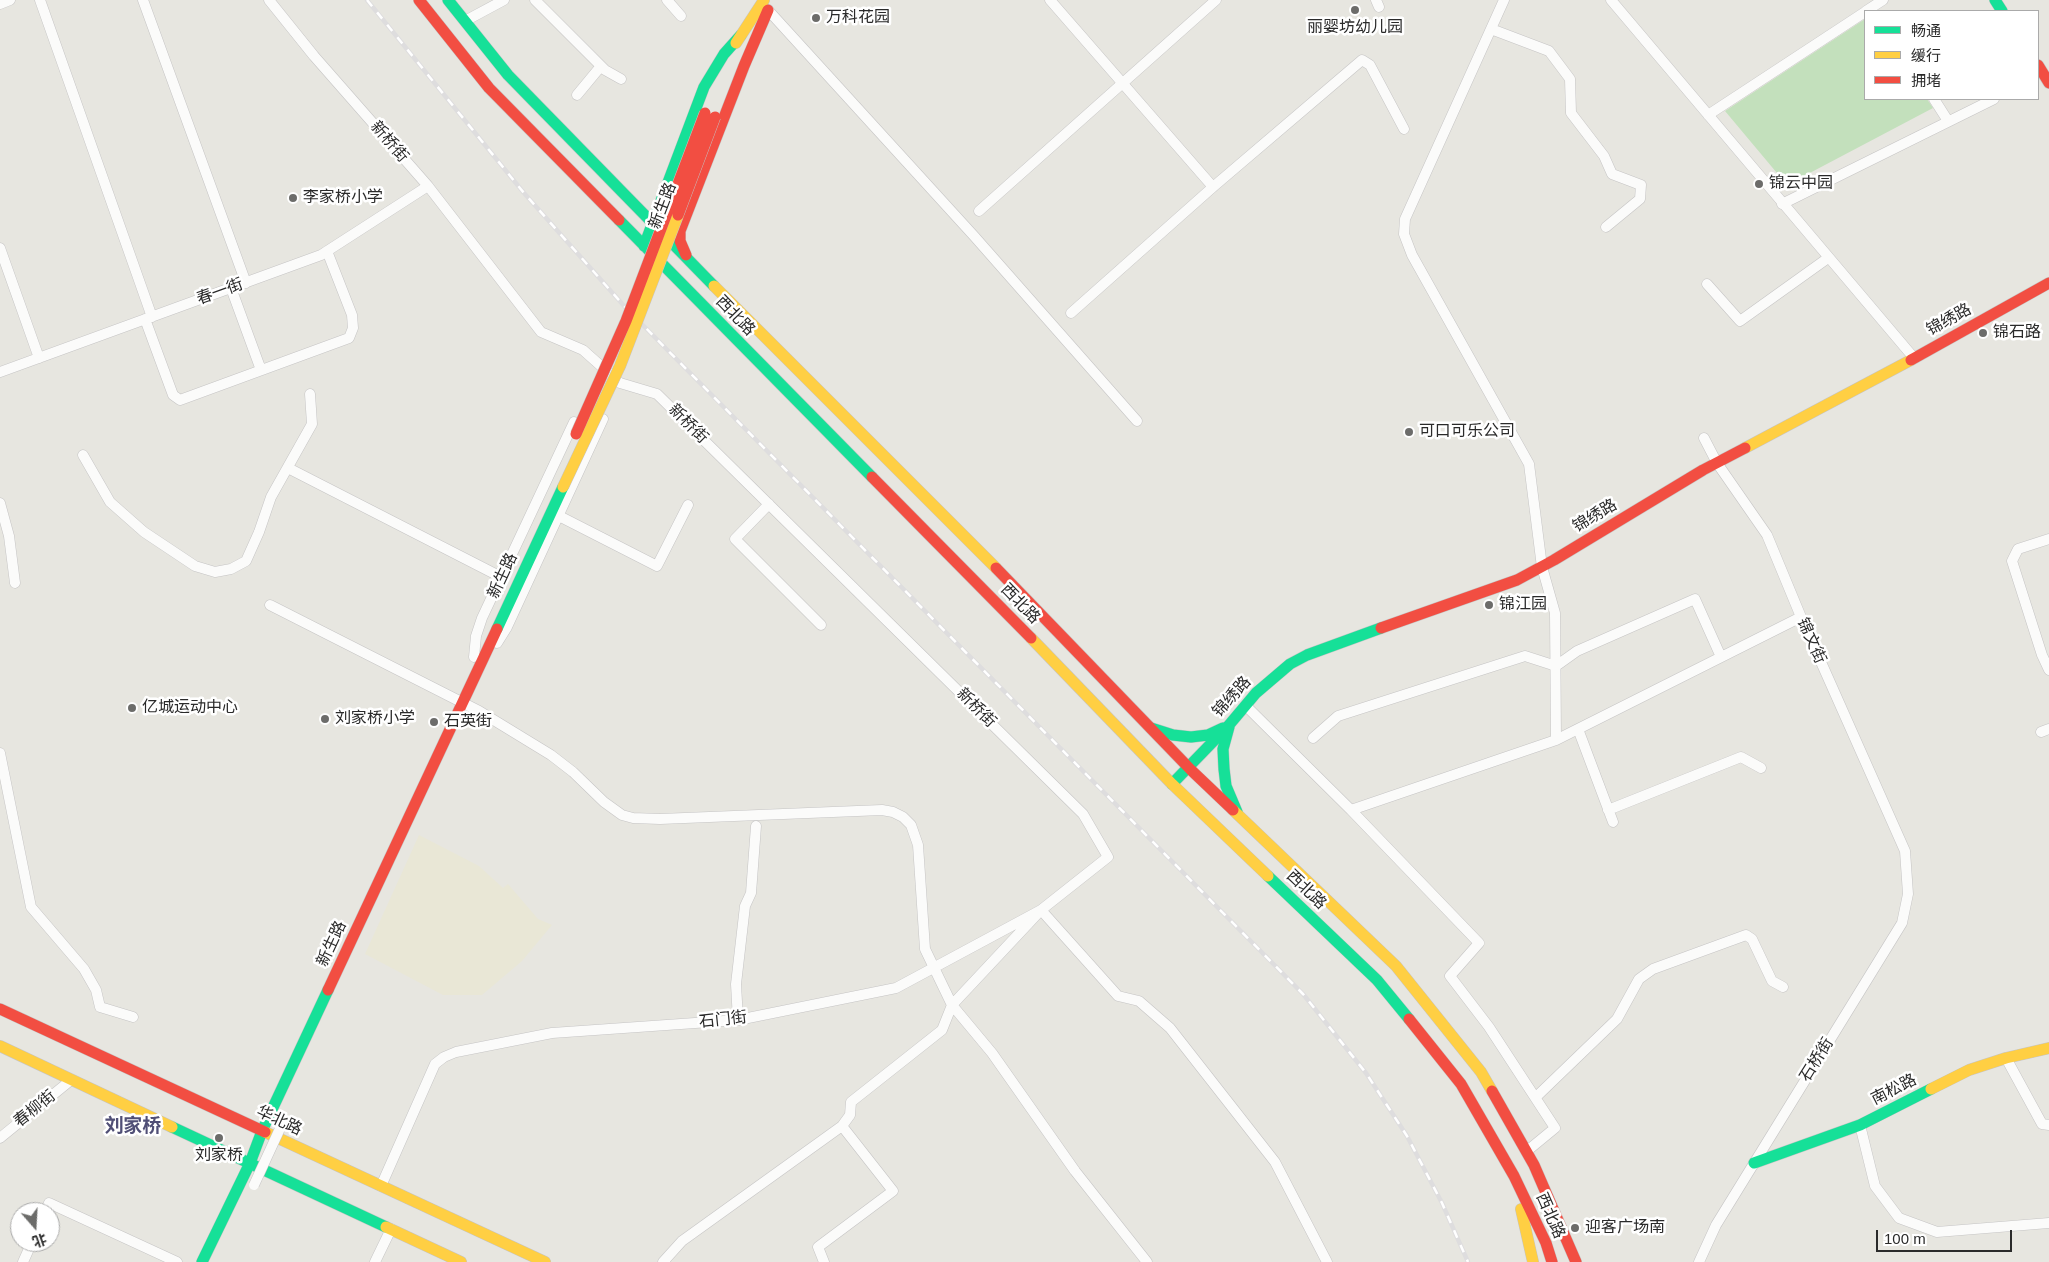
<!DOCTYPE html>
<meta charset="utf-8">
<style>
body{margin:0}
#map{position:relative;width:2049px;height:1262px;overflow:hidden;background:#e7e6e0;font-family:Arial,"Noto Sans SC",sans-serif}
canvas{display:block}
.legend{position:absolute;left:1864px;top:10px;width:175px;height:90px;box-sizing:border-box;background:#fff;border:1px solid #aaa;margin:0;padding:6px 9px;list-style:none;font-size:15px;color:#2a2a2a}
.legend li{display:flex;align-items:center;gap:10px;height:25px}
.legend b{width:25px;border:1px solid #aaa}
.north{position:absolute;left:10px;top:1202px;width:50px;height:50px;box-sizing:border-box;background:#fff;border:1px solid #aaa;border-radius:50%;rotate:161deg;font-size:14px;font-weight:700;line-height:20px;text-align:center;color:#2a2a2a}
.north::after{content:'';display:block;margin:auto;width:18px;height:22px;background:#6c6c6a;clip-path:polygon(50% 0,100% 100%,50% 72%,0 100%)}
.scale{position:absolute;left:1876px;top:1230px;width:136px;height:22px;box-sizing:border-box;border:2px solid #2a2a2a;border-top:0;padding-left:6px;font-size:15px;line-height:18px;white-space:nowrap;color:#2a2a2a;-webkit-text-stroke:4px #fff;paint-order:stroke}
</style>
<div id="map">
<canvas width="2049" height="1262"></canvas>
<ul class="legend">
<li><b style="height:6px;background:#16e098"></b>畅通</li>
<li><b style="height:6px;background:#ffcf43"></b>缓行</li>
<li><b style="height:6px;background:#f24e42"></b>拥堵</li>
</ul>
<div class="north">北</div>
<div class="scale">100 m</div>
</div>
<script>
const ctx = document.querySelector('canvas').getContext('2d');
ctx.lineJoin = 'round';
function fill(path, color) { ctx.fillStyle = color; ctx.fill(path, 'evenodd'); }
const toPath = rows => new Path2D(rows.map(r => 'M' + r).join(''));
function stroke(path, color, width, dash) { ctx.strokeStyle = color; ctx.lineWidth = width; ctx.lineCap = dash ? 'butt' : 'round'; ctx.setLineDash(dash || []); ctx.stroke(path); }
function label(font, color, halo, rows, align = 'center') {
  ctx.font = font + ' Arial,"Noto Sans SC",sans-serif'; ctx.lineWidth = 5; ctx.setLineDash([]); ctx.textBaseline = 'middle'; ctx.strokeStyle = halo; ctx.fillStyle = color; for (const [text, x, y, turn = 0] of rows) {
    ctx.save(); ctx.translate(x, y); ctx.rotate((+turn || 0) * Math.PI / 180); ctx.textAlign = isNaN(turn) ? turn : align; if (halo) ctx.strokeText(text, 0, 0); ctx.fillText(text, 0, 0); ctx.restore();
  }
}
fill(toPath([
 [419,835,479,866,503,888,508,884,538,919,552,925,522,961,482,995,443,995,365,954]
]), '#e9e7d6');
fill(toPath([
 [1865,19,1865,99,1927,99,1933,108,1787,185,1725,111]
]), '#c3e0bc');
const street = toPath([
 [40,0,152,317],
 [143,0,246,283],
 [269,0,314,56,428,186,541,332,583,350,620,383,657,394,1083,814,1108,857,1041,910,896,988,738,1020,552,1033,456,1052,444,1057,435,1064,381,1186],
 [535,0,605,70,621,79],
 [667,0,681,16],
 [1050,0,1213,187],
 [1376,0,1379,7],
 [1504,0,1405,219,1404,234,1412,255,1529,464,1542,567,1555,613,1556,740],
 [1611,0,1914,358],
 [0,4,10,0],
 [768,10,974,236,1137,421],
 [1866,11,1883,0],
 [465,21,504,0],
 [1491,29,1549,51,1570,79,1571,113,1604,156,1612,174,1641,185,1640,199,1606,227],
 [577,95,601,66],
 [1934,99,1948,121],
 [1708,115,1865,12],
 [1782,204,1994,99],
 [979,211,1216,0],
 [0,248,39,358],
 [1707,284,1740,321,1828,258],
 [231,288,261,370],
 [1071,313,1213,187,1362,60,1370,65,1404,129],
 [145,319,173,395,180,400,349,338,353,328,352,315,327,251],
 [0,372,321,255,428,186],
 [83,455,110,502,144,532,195,566,215,572,231,569,246,561,259,532,271,497,312,424,310,394],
 [288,468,501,577],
 [0,503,9,536,15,583],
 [769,504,735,539,821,625],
 [559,516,657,566,688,505],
 [2049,539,2018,549,2012,561,2042,655,2049,670],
 [270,605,479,711,551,755,573,772,604,802,622,815,633,818,660,819,882,810,893,812,903,817,911,825,918,845,925,949,952,1005,992,1053,1075,1171,1147,1262],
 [497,643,507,627,603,419],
 [474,657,476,636,482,618,574,422],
 [1246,706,1351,810,1479,943,1450,976,1489,1027,1555,1128,1527,1151],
 [1578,729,1613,822],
 [2041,732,2049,729],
 [1313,738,1338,716,1525,656,1556,666,1577,651,1695,599,1721,657],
 [0,753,31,907,84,969,96,990,100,1007,133,1017],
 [1351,810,1556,740,1801,617],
 [1608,810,1741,757,1761,768],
 [738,1020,736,984,745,906,751,893,756,826],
 [2006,1058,2042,1124,2049,1125],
 [1536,1097,1617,1019,1639,979,1653,969,1746,935,1752,939,1772,981,1783,987],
 [1860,1125,1875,1186,1899,1218,1937,1232,2049,1223],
 [0,1138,71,1080],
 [45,1212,49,1203,177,1262],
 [23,1262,32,1242],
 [375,1262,391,1229],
 [663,1262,682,1241,842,1126,850,1115,851,1102,942,1030,952,1005,1041,910,1118,996,1139,1001,1170,1028,1275,1162,1327,1262],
 [824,1262,818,1247,893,1191,842,1126],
 [1699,1262,1716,1225,1902,923,1908,894,1905,851,1801,617,1767,535,1717,463,1704,438]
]);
const fast = toPath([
 [448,0,508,75,714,286],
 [1995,0,2002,11],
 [619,220,872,477],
 [644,246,704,87,724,54,741,35],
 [497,629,563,487],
 [1229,727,1223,749,1224,769,1226,786,1237,812],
 [1151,728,1173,735,1191,737,1208,735,1223,728],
 [1172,784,1229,725,1256,693,1290,664,1307,655,1381,628],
 [1268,876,1377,980,1409,1019],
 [172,1127,386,1227],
 [1754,1163,1860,1125,1931,1089],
 [202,1262,250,1163,262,1131,328,990]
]);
const slow = toPath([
 [736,43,764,0],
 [714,286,996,568],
 [1745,448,1911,360],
 [1031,638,1172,784,1268,876],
 [1233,810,1396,966,1481,1072,1492,1091],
 [0,1046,172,1127],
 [1931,1089,1969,1070,2006,1058,2049,1048],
 [265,1132,545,1262],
 [1521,1209,1533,1262],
 [386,1227,461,1262]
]);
const jam = toPath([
 [419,0,489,88,619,220],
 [2038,65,2049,83],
 [686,255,680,241,680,231,744,66,768,10],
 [1911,360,2049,283],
 [872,477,1031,638],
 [996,568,1191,770,1233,810],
 [1381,628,1517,580,1554,560,1703,470,1745,448],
 [328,990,497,629],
 [0,1009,265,1132],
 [1409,1019,1461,1084,1514,1176,1546,1243,1552,1262],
 [1492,1091,1534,1165,1576,1262]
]);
stroke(street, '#c5c4c4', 11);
stroke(fast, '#c5c4c4', 12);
stroke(slow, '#c5c4c4', 12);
stroke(jam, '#c5c4c4', 12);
stroke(street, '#fbfbfa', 10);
stroke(fast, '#16e098', 11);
stroke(slow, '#ffcf43', 11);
stroke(jam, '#f24e42', 11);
const rail = toPath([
 [367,0,524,193,625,307,1303,994,1366,1073,1407,1136,1442,1203,1468,1262]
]);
stroke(rail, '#deddde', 4.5);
stroke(rail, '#fff', 2.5, [8]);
const streetBridge = toPath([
 [254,1185,283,1122]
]);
const slowBridge = toPath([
 [563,487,620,366,678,215]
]);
const jamBridge = toPath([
 [678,215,715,117],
 [576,434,626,321,705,113]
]);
stroke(streetBridge, '#c5c4c4', 11, []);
stroke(slowBridge, '#c5c4c4', 12, []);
stroke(jamBridge, '#c5c4c4', 12, []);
stroke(streetBridge, '#fbfbfa', 10);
stroke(slowBridge, '#ffcf43', 11);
stroke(jamBridge, '#f24e42', 11);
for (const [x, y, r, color] of [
 [1355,10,5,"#6c6c6a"],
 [816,18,5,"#6c6c6a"],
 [1759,184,5,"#6c6c6a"],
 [293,198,5,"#6c6c6a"],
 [1983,333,5,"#6c6c6a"],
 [1409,432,5,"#6c6c6a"],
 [1489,605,5,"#6c6c6a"],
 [132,708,5,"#6c6c6a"],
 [325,719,5,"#6c6c6a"],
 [434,722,5,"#6c6c6a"],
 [219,1138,5,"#6c6c6a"],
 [1575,1228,5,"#6c6c6a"]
]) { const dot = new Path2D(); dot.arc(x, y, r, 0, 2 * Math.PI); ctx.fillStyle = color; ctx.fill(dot); stroke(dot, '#fff', 2); }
label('16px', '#2a2a2a', '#fff', [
 ["万科花园",826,18],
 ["丽婴坊幼儿园",1355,28,"center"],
 ["锦云中园",1769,184],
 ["李家桥小学",303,198],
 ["锦石路",1993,333],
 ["可口可乐公司",1419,432],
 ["锦江园",1499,605],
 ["亿城运动中心",142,708],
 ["刘家桥小学",335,719],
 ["石英街",444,722],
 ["刘家桥",219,1156,"center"],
 ["迎客广场南",1585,1228]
], 'left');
label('16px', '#2a2a2a', '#fff', [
 ["新桥街",389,142,49],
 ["新生路",663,206,-69],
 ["春一街",220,292,-20],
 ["西北路",735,316,46],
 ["锦绣路",1949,320,-29],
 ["新桥街",688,424,45],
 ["锦绣路",1595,516,-31],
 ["新生路",503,576,-65],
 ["西北路",1020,604,46],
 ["锦文街",1811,641,66],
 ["锦绣路",1232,697,-48],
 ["新桥街",976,708,45],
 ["西北路",1306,890,44],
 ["新生路",332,944,-65],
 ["石门街",723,1020,-6],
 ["石桥街",1817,1060,-58],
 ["南松路",1894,1090,-27],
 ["春柳街",35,1109,-39],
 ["华北路",279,1121,25],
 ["西北路",1550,1216,66]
]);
label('bold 19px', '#504f76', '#fff', [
 ["刘家桥",133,1127]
]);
</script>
